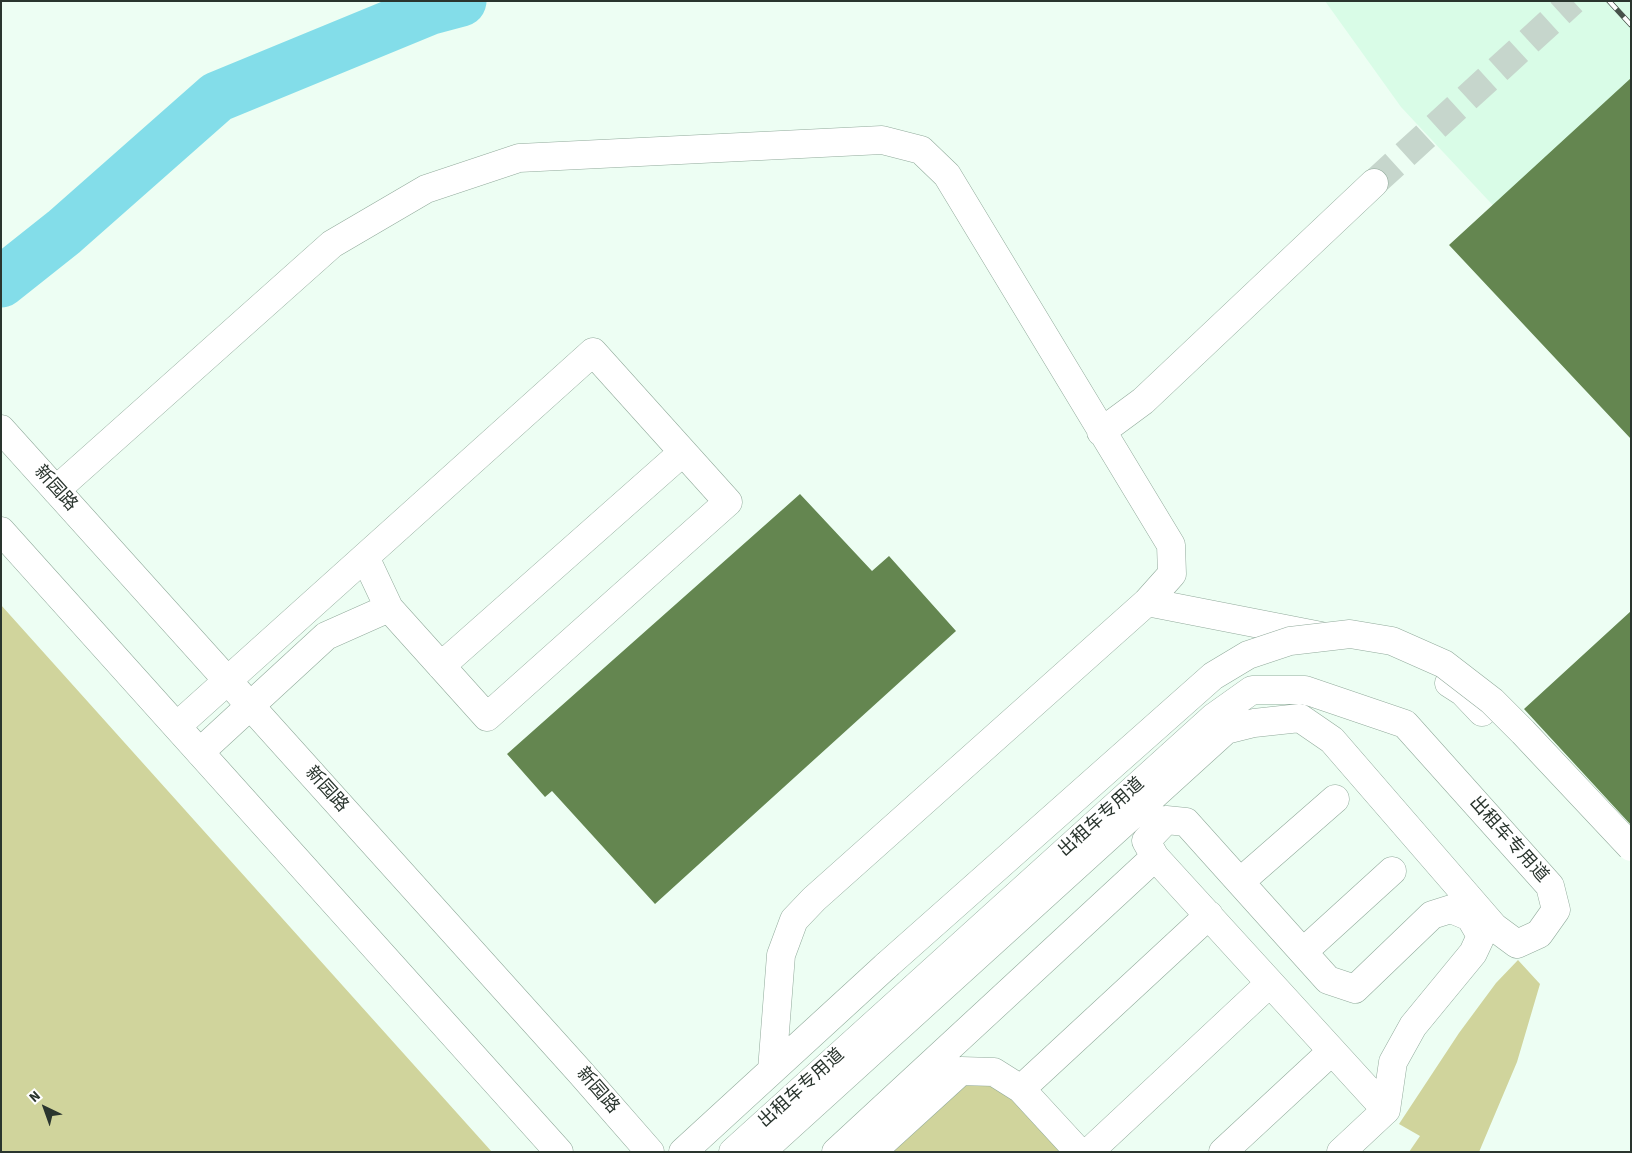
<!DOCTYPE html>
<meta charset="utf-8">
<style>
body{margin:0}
#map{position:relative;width:1632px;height:1153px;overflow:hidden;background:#edfef3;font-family:"Source Sans 3",sans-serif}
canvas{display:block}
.frame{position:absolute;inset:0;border:2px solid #2a352e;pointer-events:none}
.north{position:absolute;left:20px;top:1083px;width:50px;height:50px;-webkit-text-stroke:4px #fff;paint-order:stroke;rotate:318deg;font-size:14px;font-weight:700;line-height:20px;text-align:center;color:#2a352e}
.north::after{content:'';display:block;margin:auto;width:18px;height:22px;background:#2a352e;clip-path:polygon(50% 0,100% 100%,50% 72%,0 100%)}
</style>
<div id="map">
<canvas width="1632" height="1153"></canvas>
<div class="frame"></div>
<div class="north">N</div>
</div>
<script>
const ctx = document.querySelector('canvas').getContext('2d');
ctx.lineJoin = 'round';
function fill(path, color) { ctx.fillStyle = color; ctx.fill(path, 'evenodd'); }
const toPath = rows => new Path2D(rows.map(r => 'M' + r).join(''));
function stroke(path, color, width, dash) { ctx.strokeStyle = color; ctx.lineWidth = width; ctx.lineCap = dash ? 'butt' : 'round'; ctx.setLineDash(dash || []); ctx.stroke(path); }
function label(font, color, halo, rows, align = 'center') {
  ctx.font = font + ' "Source Sans 3","Noto Sans SC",sans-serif'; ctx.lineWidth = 5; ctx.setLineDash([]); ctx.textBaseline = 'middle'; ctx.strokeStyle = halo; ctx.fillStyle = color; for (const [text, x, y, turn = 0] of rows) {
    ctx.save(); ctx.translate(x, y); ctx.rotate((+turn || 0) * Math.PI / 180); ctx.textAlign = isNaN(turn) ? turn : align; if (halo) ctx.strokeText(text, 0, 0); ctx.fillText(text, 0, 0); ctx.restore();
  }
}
fill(toPath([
 [1325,1,1631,1,1631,353,1401,107]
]), '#d9fce7');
fill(toPath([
 [1,605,492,1152,1,1152],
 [1518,960,1540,984,1517,1062,1479,1152,1409,1152,1420,1136,1399,1124,1459,1033,1496,983],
 [973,1076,1015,1099,1065,1152,879,1152]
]), '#d0d49c');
stroke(toPath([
 [1,282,64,232,217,97,431,9,461,1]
]), '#83dde9', 51);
fill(toPath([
 [1631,78,1631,439,1449,245],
 [800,494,872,571,889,556,956,631,655,904,552,791,545,797,507,754],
 [1631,611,1631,825,1524,709]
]), '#648650');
stroke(toPath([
 [1374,183,1573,1]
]), '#c6d6cc', 28, [28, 14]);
const minor = toPath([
 [1101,432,1143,401,1374,183],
 [56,490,332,244,426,189,519,158,882,140,921,150,947,175,1171,545,1172,574,1147,602,814,899,794,920,781,955,772,1070],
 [365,557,389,608],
 [1147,602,1321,636],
 [441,666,683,452],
 [1449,683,1463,692,1482,712],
 [177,726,593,352,728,502,487,717,389,608,326,636,200,752],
 [1155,857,1146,841,1166,820,1186,822,1328,980,1355,989,1432,915,1451,909,1470,917,1481,936,1473,953,1413,1026,1393,1062,1386,1110],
 [1240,882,1335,799],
 [1303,952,1392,871],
 [1021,1089,1209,915],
 [683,1152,887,965],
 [733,1152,1214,717,1252,690,1305,690,1405,724,1550,886,1556,910,1539,934,1517,944,1494,927,1332,740,1300,718,1254,723,1226,730,761,1152],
 [836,1152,1155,857,1386,1110,1341,1152],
 [872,1152,961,1071,994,1072,1021,1089,1079,1152],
 [1089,1152,1270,983],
 [1223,1152,1332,1051]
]);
const major = toPath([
 [1,429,580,1072,650,1152],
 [1,531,559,1152]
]);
stroke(minor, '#91aa9b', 29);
stroke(major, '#91aa9b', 29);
stroke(minor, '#fff', 28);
stroke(major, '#fff', 28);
const rail = toPath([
 [1609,1,1631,25]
]);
stroke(rail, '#46524a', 5.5);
stroke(rail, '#fff', 4, [11]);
const minorBridge = toPath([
 [887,965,1213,676,1248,655,1290,641,1350,634,1392,641,1444,664,1492,701,1523,732,1631,847]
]);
stroke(minorBridge, '#91aa9b', 29, []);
stroke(minorBridge, '#fff', 28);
label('18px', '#2a352e', '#fff', [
 ["新园路",55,489,48],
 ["新园路",326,790,48],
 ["出租车专用道",1102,818,-42],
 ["出租车专用道",1508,840,48],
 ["出租车专用道",802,1089,-42],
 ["新园路",597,1091,49]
]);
</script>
